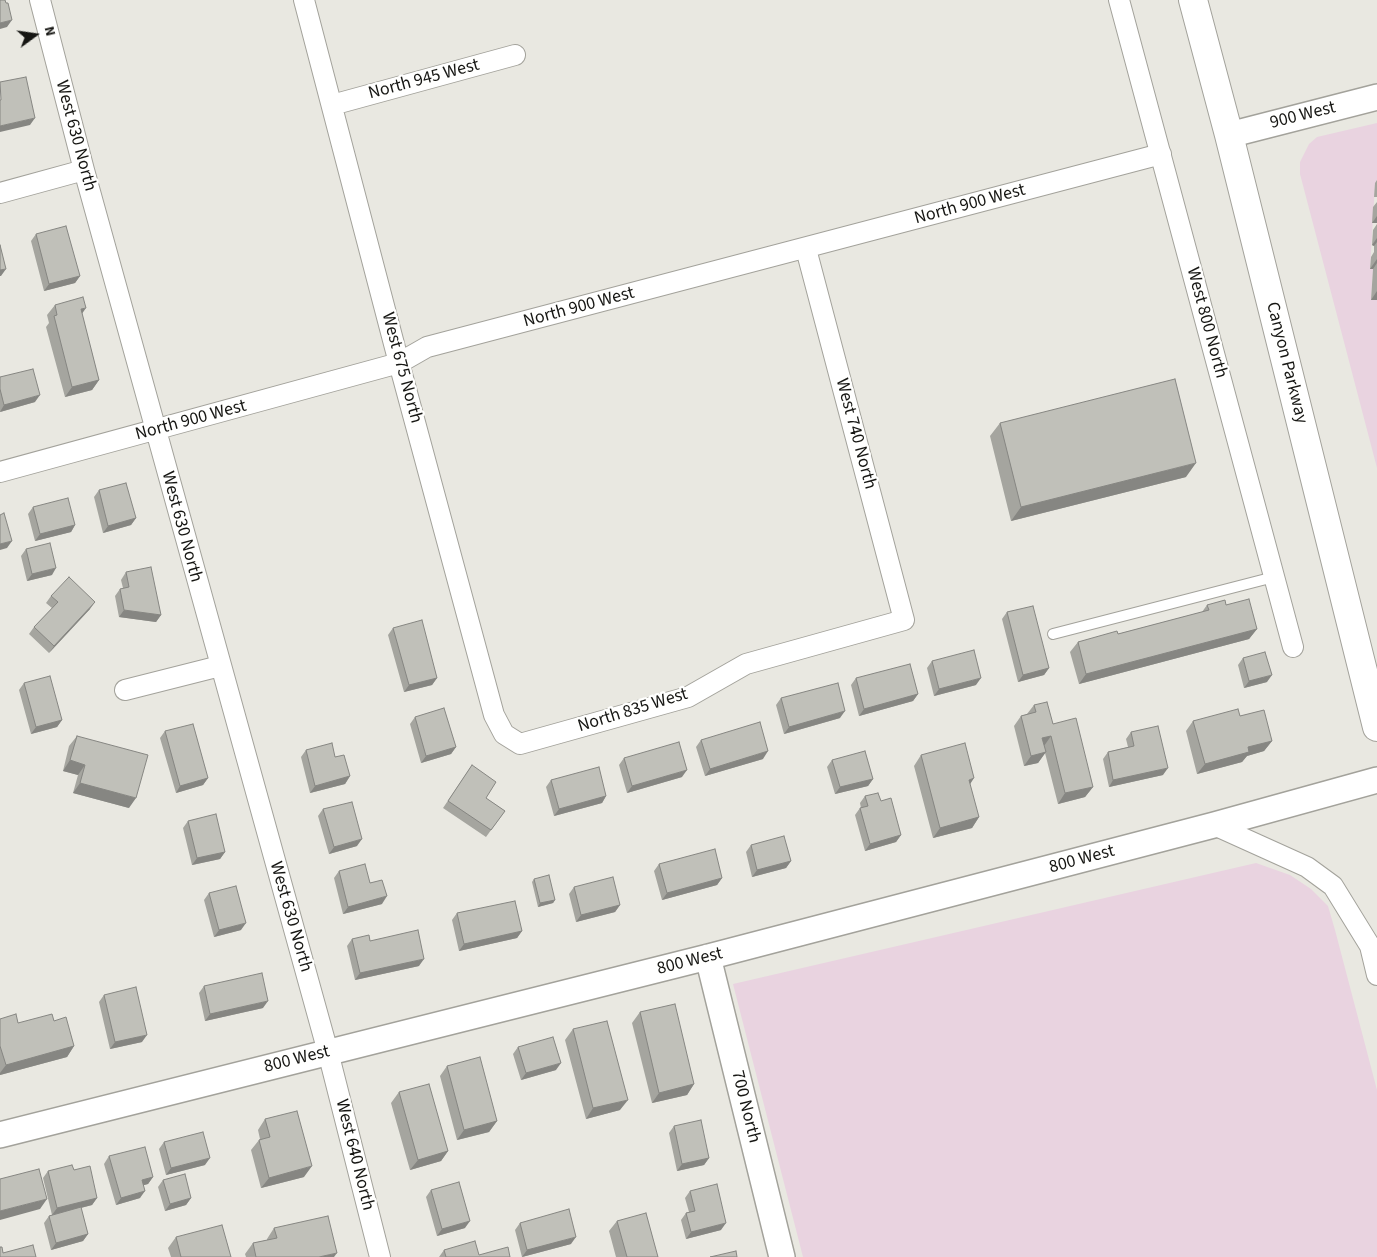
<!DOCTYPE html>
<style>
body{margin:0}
#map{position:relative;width:1377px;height:1257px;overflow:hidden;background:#e9e8e1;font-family:"Source Sans 3",sans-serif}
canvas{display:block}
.north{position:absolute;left:10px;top:10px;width:50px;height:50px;-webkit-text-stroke:4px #fffffe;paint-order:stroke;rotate:76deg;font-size:14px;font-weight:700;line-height:20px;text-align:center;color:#161613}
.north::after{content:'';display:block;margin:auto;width:18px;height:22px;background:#161613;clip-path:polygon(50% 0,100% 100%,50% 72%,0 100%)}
</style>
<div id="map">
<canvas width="1377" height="1257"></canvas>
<div class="north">N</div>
</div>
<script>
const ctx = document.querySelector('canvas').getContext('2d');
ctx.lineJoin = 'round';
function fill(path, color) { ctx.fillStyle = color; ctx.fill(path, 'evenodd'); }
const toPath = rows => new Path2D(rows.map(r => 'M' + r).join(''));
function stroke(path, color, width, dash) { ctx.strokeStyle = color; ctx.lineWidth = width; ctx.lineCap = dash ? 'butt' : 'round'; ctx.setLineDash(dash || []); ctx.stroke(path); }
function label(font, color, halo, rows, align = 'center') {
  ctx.font = font + ' "Source Sans 3",sans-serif'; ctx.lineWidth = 4.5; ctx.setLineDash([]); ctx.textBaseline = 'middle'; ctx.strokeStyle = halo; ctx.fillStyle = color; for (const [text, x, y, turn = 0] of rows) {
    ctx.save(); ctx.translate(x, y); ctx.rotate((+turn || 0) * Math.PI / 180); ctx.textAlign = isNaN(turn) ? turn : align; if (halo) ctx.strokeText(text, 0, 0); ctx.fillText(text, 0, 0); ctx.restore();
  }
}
fill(toPath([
 [1377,123,1377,183,1375,184,1370,269,1373,269,1371,299,1377,300,1377,468,1300,174,1300,162,1309,144,1317,137],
 [1256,863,1290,875,1311,889,1328,906,1335,930,1377,1090,1377,1257,803,1257,733,984]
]), '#e9d3e0');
const service = toPath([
 [1053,634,1274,577]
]);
const minor = toPath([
 [40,0,84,170,328,1052,380,1257],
 [304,0,399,363,494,715,504,734,520,744,688,697,746,664,904,620,806,249],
 [1119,0,1293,647],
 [332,105,515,55],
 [0,193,84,170],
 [0,472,399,363,427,347,1161,154],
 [125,690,220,666],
 [1214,825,1307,867,1333,886,1370,946,1377,975]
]);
const tertiary = toPath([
 [1229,135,1377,97],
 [708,957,782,1257],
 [0,1135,708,957,1214,825,1377,780]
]);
const trunk = toPath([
 [1193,0,1229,135,1377,727]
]);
stroke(service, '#a3a29b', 12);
stroke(minor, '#a3a29b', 22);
stroke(tertiary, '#a3a29b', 28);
stroke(trunk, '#a3a29b', 30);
stroke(service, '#fff', 10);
stroke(minor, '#fff', 20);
stroke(tertiary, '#fff', 25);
stroke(trunk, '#fff', 28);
fill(toPath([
 [1377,180,1377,223,1372,223,1373,207,1377,202,1377,197,1374,197,1375,183],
 [1377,224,1377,300,1371,300,1373,269,1370,269,1371,257,1374,252,1374,246,1372,245,1373,230],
 [36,234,80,276,75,283,44,291,31,241],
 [55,305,82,314,99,380,92,390,65,397,46,327,49,323,47,315],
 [0,377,35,402,0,412],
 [1000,423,1186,477,1011,521,990,436],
 [99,490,136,518,131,525,103,533,94,497],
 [33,507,75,525,71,532,35,541,28,514],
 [26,549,52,575,27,581,21,556],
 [126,572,161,615,156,622,119,617,115,596,120,589,123,588,121,580],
 [51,596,90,609,49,653,29,634,34,627,52,608,46,603],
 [1207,605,1226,605,1257,629,1249,639,1079,684,1070,652,1078,642,1118,634,1202,612],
 [1007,612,1049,668,1044,675,1018,682,1002,619],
 [393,628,437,678,432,685,404,692,388,635],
 [1243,658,1267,682,1244,688,1238,665],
 [932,661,976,685,934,696,927,668],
 [856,678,918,694,913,701,859,716,851,685],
 [24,683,62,720,57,727,31,734,19,690],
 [781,698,840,718,784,734,776,705],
 [1034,705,1053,724,1093,787,1085,797,1058,804,1045,753,1038,763,1024,766,1014,726,1021,716,1027,714],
 [1240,716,1272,741,1264,751,1247,756,1242,762,1197,774,1186,731,1193,721],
 [415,717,456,747,451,754,421,763,410,724],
 [165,731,208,778,203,785,176,793,160,738],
 [1131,732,1163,775,1109,787,1103,759,1108,752,1128,747,1126,739],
 [77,736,129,808,73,793,78,775,63,771,69,746],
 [701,740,763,759,705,776,696,747],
 [306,750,335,757,350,776,345,784,310,793,301,757],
 [921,755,979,817,972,828,933,838,914,766],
 [624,758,682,777,627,793,619,765],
 [832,760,873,779,868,786,835,794,827,767],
 [472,765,486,798,505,811,486,837,443,808],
 [551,780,606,796,602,803,554,816,546,787],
 [865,796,881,801,901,835,896,842,865,851,855,815,860,808,861,808,860,803],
 [323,809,357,846,329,854,318,816],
 [188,821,225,852,220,859,192,865,183,828],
 [751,845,791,861,786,868,752,877,746,852],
 [659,864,722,878,717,885,662,900,654,871],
 [339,871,370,883,382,904,343,914,334,878],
 [534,879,555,900,553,903,538,907,532,882],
 [574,887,620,905,615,912,576,922,569,894],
 [209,893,241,930,214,937,204,900],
 [457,913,522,931,517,938,459,951,452,920],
 [352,939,370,941,419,966,355,980,347,946],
 [204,986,263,1008,205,1021,199,993],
 [104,995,142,1042,110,1049,99,1002],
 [640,1012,694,1084,687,1095,652,1103,632,1023],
 [0,1019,18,1023,54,1021,74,1046,67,1057,0,1075],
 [573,1029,620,1110,586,1119,565,1040],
 [518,1047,556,1070,521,1080,513,1054],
 [447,1066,497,1121,489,1132,457,1140,440,1076],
 [399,1092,448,1151,441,1161,410,1170,391,1103],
 [265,1119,304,1177,261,1188,251,1150,259,1140,260,1139,258,1130],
 [674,1126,709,1158,704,1165,677,1171,669,1133],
 [164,1142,205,1165,166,1175,159,1149],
 [109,1156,153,1177,148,1184,143,1185,140,1198,116,1205,104,1164],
 [74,1170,97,1198,92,1205,81,1208,88,1234,83,1241,51,1250,44,1223,49,1216,52,1215,43,1178,48,1171],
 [163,1180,191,1198,186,1205,165,1211,158,1187],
 [431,1190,465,1228,437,1236,426,1197],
 [690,1191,721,1230,686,1239,681,1220,686,1213,689,1212,685,1198],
 [617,1221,658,1257,616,1257,609,1231],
 [520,1223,571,1244,522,1257,515,1230],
 [274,1228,334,1257,246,1257,245,1254,253,1243,267,1240,267,1239],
 [176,1237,231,1257,171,1257,168,1248],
 [444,1250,479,1255,510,1257,439,1257]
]), '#a5a59f');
fill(toPath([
 [12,20,7,27,0,29,0,23],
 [35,118,30,125,0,132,0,126],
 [1377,216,1377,223,1372,223],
 [1377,238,1377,242,1374,246,1372,245],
 [1377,259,1377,263,1373,269,1370,269],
 [6,269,1,276,0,276,0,270],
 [80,276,75,283,44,291,49,284],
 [1377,291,1377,300,1371,300],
 [86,308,79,318,81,309],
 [99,380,92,390,65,397,72,387],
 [40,395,35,402,0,412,4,405],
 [1196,463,1186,477,1011,521,1021,507],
 [136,518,131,525,103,533,108,526],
 [75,525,71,532,35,541,40,534],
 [12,541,7,548,0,550,0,544],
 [56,568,52,575,27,581,32,574],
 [95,602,90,609,49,653,54,646],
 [124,610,161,615,156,622,119,617],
 [1257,629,1249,639,1079,684,1086,674],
 [1049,668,1044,675,1018,682,1023,675],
 [1272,675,1267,682,1244,688,1249,681],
 [437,678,432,685,404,692,409,685],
 [981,678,976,685,934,696,939,689],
 [918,694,913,701,859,716,864,709],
 [845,711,840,718,784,734,789,727],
 [62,720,57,727,31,734,36,727],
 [1051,736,1044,746,1042,738],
 [1272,741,1264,751,1247,756,1242,762,1197,774,1205,764,1248,747],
 [456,747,451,754,421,763,426,756],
 [768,751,763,759,705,776,710,769],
 [1046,752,1038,763,1024,766,1031,756],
 [70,760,85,765,78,775,63,771],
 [1168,768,1163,775,1109,787,1113,780],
 [687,770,682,777,627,793,632,786],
 [350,776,345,784,310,793,315,786],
 [208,778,203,785,176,793,180,786],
 [974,778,967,789,969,780],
 [873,779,868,786,835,794,840,787],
 [80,783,136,798,129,808,73,793],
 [1093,787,1085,797,1058,804,1065,793],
 [606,796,602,803,554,816,559,809],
 [979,817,972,828,933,838,940,828],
 [901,835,896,842,865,851,870,844],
 [362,839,357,846,329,854,334,847],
 [225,852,220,859,192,865,197,858],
 [791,861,786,868,752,877,757,870],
 [722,878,717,885,662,900,667,893],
 [387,896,382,904,343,914,348,907],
 [555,900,553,903,538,907,540,903],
 [620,905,615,912,576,922,581,915],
 [246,923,241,930,214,937,219,930],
 [522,931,517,938,459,951,464,944],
 [424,959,419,966,355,980,360,973],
 [268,1001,263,1008,205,1021,210,1014],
 [147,1035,142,1042,110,1049,115,1042],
 [74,1046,67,1057,0,1075,0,1073,6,1065],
 [561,1063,556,1070,521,1080,526,1073],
 [694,1084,687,1095,652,1103,659,1093],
 [628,1100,620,1110,586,1119,593,1108],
 [497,1121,489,1132,457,1140,464,1130],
 [448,1151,441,1161,410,1170,418,1160],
 [210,1158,205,1165,166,1175,171,1168],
 [709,1158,704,1165,677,1171,682,1164],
 [312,1166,304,1177,261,1188,269,1178],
 [153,1177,148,1184,137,1187,142,1180],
 [145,1191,140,1198,116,1205,121,1198],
 [97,1198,92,1205,52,1215,57,1208],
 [191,1198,186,1205,165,1211,170,1204],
 [47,1199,40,1209,0,1220,0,1211],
 [470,1221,465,1228,437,1236,442,1229],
 [726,1223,721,1230,686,1239,691,1232],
 [88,1234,83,1241,51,1250,56,1243],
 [576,1237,571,1244,522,1257,527,1250],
 [337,1253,334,1257,319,1257]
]), '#868682');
const building = toPath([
 [0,0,5,0,6,3,8,3,12,20,0,23,0,0],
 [26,77,35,118,0,126,0,100,1,100,0,82,26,77],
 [66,226,80,276,49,284,36,234,66,226],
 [0,245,6,269,0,270,0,245],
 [83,297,86,308,81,309,99,380,72,387,54,316,57,315,55,305,83,297],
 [33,369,40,395,4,405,0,389,0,377,33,369],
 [1175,379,1196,463,1021,507,1000,423,1175,379],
 [126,483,136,518,108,526,99,490,126,483],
 [68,498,75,525,40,534,33,507,68,498],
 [4,513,12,541,0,544,0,515,4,513],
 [50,543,56,568,32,574,26,549,50,543],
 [151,567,161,615,124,610,120,589,129,587,126,572,151,567],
 [69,577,95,602,54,646,34,627,58,602,51,596,69,577],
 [1249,599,1257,629,1086,674,1078,642,1117,631,1118,634,1209,610,1207,605,1225,600,1226,605,1249,599],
 [1033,606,1049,668,1023,675,1007,612,1033,606],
 [422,620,437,678,409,685,393,628,422,620],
 [974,650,981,678,939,689,932,661,974,650],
 [1265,652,1272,675,1249,681,1243,658,1265,652],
 [910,664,918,694,864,709,856,678,910,664],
 [50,676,62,720,36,727,24,683,50,676],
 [838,683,845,711,789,727,781,698,838,683],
 [1047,702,1053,724,1076,718,1093,787,1065,793,1051,736,1042,738,1046,752,1031,756,1021,716,1036,712,1034,705,1047,702],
 [444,708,456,747,426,756,415,717,444,708],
 [1238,709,1240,716,1264,710,1272,741,1248,747,1249,752,1205,764,1193,721,1238,709],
 [760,722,768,751,710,769,701,740,760,722],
 [193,724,208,778,180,786,165,731,193,724],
 [1158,726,1168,768,1113,780,1108,752,1134,746,1131,732,1158,726],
 [77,736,148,755,136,798,80,783,85,765,70,760,77,736],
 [679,742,687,770,632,786,624,758,679,742],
 [332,743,335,757,344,755,350,776,315,786,306,750,332,743],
 [965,743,974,778,969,780,979,817,940,828,921,755,965,743],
 [865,751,873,779,840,787,832,760,865,751],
 [472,765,496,782,486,798,505,811,491,830,448,801,472,765],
 [599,767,606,796,559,809,551,780,599,767],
 [878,793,881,801,891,798,901,835,870,844,860,808,868,806,865,796,878,793],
 [352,802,362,839,334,847,323,809,352,802],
 [216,814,225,852,197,858,188,821,216,814],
 [784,836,791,861,757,870,751,845,784,836],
 [715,849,722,878,667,893,659,864,715,849],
 [365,864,370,883,382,880,387,896,348,907,339,871,365,864],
 [549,875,555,900,540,903,534,879,549,875],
 [613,877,620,905,581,915,574,887,613,877],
 [236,886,246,923,219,930,209,893,236,886],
 [515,901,522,931,464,944,457,913,515,901],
 [418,930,424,959,360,973,352,939,369,935,370,941,418,930],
 [262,973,268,1001,210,1014,204,986,262,973],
 [136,987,147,1035,115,1042,104,995,136,987],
 [675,1004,694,1084,659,1093,640,1012,675,1004],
 [16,1014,18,1023,52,1014,54,1021,66,1017,74,1046,6,1065,0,1046,0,1019,16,1014],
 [607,1021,628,1100,593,1108,573,1029,607,1021],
 [553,1037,561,1063,526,1073,518,1047,553,1037],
 [480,1057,497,1121,464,1130,447,1066,480,1057],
 [429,1084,448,1151,418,1160,399,1092,429,1084],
 [297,1111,312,1166,269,1178,259,1140,270,1137,265,1119,297,1111],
 [701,1120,709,1158,682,1164,674,1126,701,1120],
 [203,1132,210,1158,171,1168,164,1142,203,1132],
 [145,1147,153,1177,142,1180,145,1191,121,1198,109,1156,145,1147],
 [72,1165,74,1170,90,1166,97,1198,57,1208,48,1171,72,1165],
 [39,1169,47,1199,0,1211,0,1179,39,1169],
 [185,1174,191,1198,170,1204,163,1180,185,1174],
 [459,1182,470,1221,442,1229,431,1190,459,1182],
 [717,1184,726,1223,691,1232,686,1213,695,1211,690,1191,717,1184],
 [81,1207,88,1234,56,1243,49,1216,81,1207],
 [569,1209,576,1237,527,1250,520,1223,569,1209],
 [646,1213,658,1257,627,1257,617,1221,646,1213],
 [328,1216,337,1253,319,1257,256,1257,253,1243,277,1238,274,1228,328,1216],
 [222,1225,231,1257,181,1257,176,1237,222,1225],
 [475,1241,479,1255,508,1247,510,1257,446,1257,444,1250,475,1241],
 [33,1245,36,1257,0,1257,0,1247,2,1247,3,1253,33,1245],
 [736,1251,737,1257,710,1257,736,1251]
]);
fill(building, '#c0c0b9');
stroke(building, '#868682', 1);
label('18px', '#161613', '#fffffe', [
 ["North 945 West",424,80,-15],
 ["900 West",1303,116,-14],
 ["West 630 North",75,136,75],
 ["North 900 West",970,205,-15],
 ["North 900 West",579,308,-15],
 ["West 800 North",1206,323,75],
 ["Canyon Parkway",1286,363,76],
 ["West 675 North",401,368,75],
 ["North 900 West",191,421,-15],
 ["West 740 North",855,434,75],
 ["West 630 North",181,527,75],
 ["North 835 West",633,711,-17],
 ["800 West",1082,860,-15],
 ["West 630 North",290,917,74],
 ["800 West",690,962,-14],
 ["800 West",297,1060,-14],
 ["700 North",745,1107,76],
 ["West 640 North",354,1155,76]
]);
</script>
